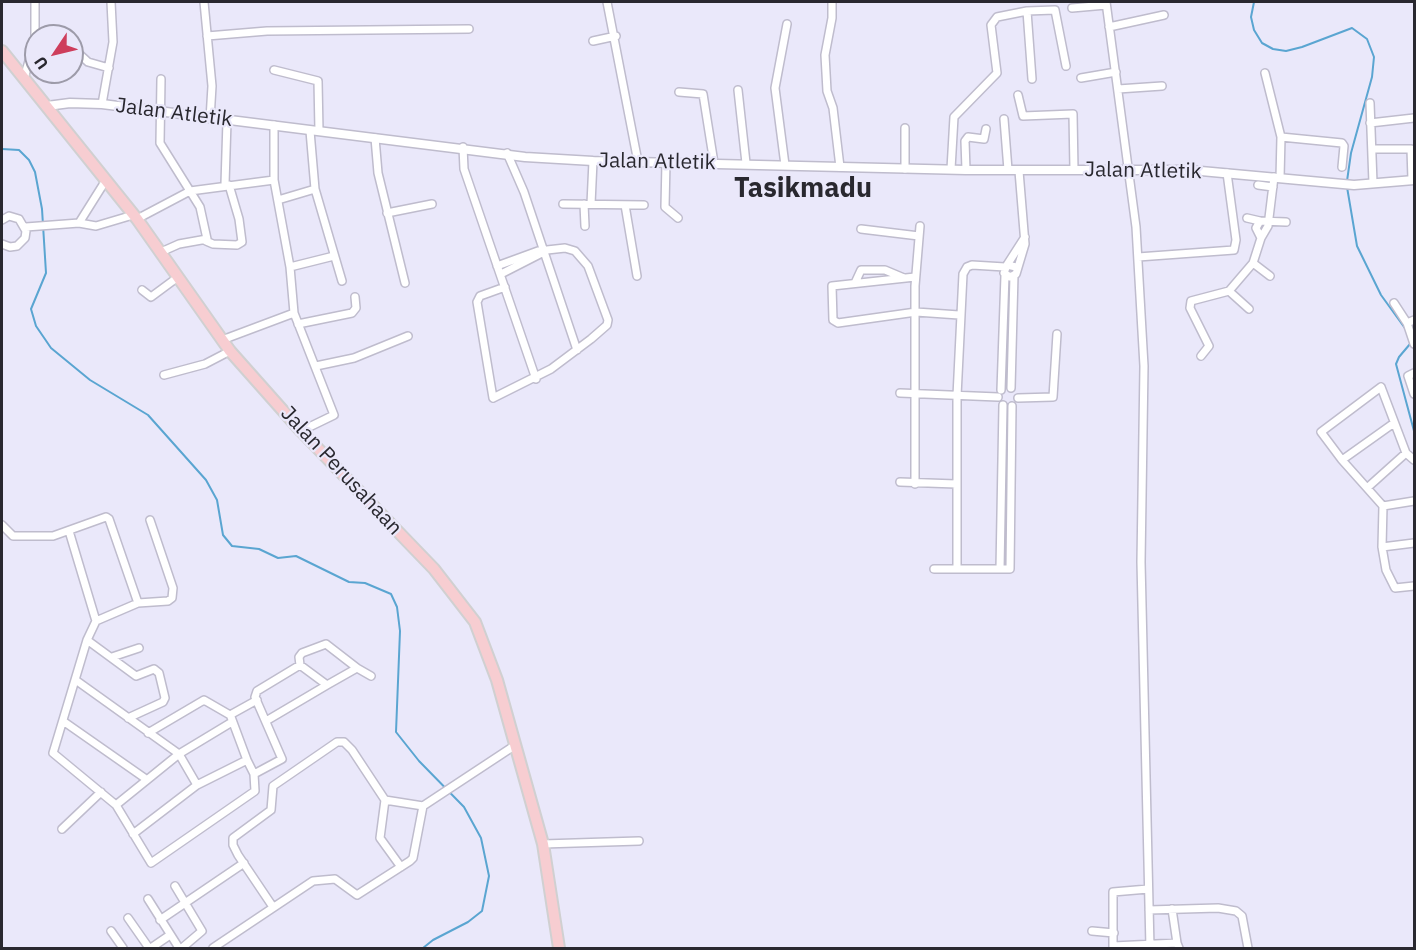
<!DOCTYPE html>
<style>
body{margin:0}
#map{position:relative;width:1416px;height:950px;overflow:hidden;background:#eae8fa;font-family:"IBM Plex Sans",sans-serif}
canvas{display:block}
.frame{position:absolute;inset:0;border:3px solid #29282f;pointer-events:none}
.north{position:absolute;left:24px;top:24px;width:60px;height:60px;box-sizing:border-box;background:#eae8fa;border:2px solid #9d9ba9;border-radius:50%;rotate:235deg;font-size:16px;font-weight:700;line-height:24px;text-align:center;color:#29282f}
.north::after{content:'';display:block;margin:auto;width:21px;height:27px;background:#ce3e5c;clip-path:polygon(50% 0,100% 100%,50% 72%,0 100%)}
</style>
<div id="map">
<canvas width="1416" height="950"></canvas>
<div class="frame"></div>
<div class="north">U</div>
</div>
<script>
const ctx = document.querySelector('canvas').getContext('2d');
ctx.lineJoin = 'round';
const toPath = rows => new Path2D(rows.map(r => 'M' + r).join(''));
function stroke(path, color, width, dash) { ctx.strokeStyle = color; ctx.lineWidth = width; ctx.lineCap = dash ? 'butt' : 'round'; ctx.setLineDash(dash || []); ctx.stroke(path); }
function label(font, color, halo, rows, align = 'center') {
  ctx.font = font + ' "IBM Plex Sans",sans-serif'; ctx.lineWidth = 4.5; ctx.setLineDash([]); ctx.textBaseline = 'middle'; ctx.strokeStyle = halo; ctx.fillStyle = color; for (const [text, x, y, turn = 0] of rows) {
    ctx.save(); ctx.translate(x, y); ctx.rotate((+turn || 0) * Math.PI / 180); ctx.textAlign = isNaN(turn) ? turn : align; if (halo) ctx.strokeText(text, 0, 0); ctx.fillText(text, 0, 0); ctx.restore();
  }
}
stroke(toPath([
 [1254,2,1251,17,1254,30,1262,43,1273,49,1286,51,1302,47,1352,28,1367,39,1374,57,1372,77,1351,153,1347,181],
 [2,149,19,150,29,160,35,172,42,209,46,273,31,309,36,326,51,348,90,380,148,415,206,480,217,500,223,535,232,546,259,549,278,558,296,556,349,582,365,583,391,594,397,607,400,631,396,732,419,761,464,807,481,838,489,876,482,911,468,922,433,940,423,948],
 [1347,187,1357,246,1381,295,1407,331],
 [1410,339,1410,344,1399,357,1396,364,1414,431]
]), '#5aa5d1', 2);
const minor = toPath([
 [204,2,212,86,210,119],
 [607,2,638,162],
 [832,2,832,18,825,55,827,91,833,108,840,167],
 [1106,2,1136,227,1144,366,1141,562,1150,948],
 [1072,8,1106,5],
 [1027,11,1055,10,1066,66],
 [1109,27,1164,15],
 [207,36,267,31,469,29],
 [593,41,616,36],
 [76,51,88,62,109,68],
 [274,70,318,81,319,131],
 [1265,73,1281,137,1280,178],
 [1081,78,1116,72],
 [24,79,35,39,35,2],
 [1118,89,1162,86],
 [738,90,746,163],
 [679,92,703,94,714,163],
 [1018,95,1023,116,1073,114,1074,170],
 [1370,103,1373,183],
 [102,104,113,42,111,2],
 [1004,119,1008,170],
 [1370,123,1414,118],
 [274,125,274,180,290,267,294,313,334,415,301,431],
 [310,131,315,189,342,281],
 [1281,137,1342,143,1344,146,1342,167],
 [375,138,378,173,405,283],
 [463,147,464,169,536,379],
 [1372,149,1411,149,1412,180],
 [507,153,524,192,577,350],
 [666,162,665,207,678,218],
 [785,165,775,88,787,24],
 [905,169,905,128],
 [951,169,954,117,997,73,991,25,997,17,1027,11,1032,79],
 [966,170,965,141,968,137,984,139,986,129],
 [225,184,227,121],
 [1258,185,1273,187],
 [278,200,315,189],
 [563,204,644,205],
 [584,204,585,226],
 [591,204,593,161],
 [625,205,637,276],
 [387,213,432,204],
 [1247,218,1260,221],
 [137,219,190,191,274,180],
 [2,220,9,216,19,219,26,231,25,238,17,246,10,247,2,244],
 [79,223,106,180],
 [26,227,79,223,96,226,133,215],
 [861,229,919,236],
 [1261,238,1256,228,1260,221,1286,222],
 [206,241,213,244,237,245,242,242,239,219,229,185],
 [161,252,179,244,207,239,200,207,160,143,161,79],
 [1138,257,1234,250,1236,240,1227,173],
 [1253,263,1270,276],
 [1007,265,1025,237],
 [497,266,538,251,565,248,575,251,588,266,608,320,607,325,591,339,551,369,493,398,477,302,480,296,505,287],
 [290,267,334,256],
 [1016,267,1007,265,1004,273,1010,277,1016,274,1025,244,1019,171],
 [501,274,544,252],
 [915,277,832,286,833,320,838,323,916,312,959,315],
 [855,283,861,270,885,270,904,278],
 [142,290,151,297,178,277],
 [1229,291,1249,309],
 [1394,303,1407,323],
 [1414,320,1407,323,1414,344],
 [298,324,352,313,356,308,355,297],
 [222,340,294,313],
 [1201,356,1209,346,1190,308,1191,301,1229,291,1253,263,1261,238,1268,226,1274,177],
 [316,366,354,358,408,336],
 [1414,373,1408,376,1414,394],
 [164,375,205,364,230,351],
 [1011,388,1014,275],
 [1001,390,1005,275],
 [900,393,998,397],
 [1018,398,1053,397,1057,334],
 [1342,460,1321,432,1381,387,1406,453,1414,460],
 [900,482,956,484],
 [915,484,915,286,920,226],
 [1367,488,1342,460,1394,423],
 [1383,506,1367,488,1406,453],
 [2,525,13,536,53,536,106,517,109,519,138,603,168,601,172,598,173,588,150,520],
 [69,531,96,621,87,640,53,753,116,805,151,863,255,791,254,774,282,759,255,697,257,691,300,665,327,685,357,668,371,676],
 [1414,543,1382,547,1386,570,1395,588,1414,586],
 [1382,547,1383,506,1414,501],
 [934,569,1010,569,1012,406],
 [957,569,957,396,963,274,967,267,972,265,1005,267],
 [1000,569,1003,405],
 [96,621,138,603],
 [87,640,136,676,154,669,159,673,165,698,163,702,128,718],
 [112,657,139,648],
 [300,665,299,657,302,653,326,644,357,668],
 [77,681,179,754,197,785],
 [231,717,247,760],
 [63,721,146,779],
 [266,721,327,685],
 [148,733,204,700,230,715,257,700],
 [385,800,380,838,401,867],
 [116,805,179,754,232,722],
 [62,829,101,792],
 [133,834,197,785,247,760,254,774],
 [543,844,639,841],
 [175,886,202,931,182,948],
 [148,899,179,948],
 [273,907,238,855,233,845,233,838,271,810,273,786,337,742,344,742,352,750,385,800,423,806,514,746],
 [1172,909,1177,943],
 [1149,910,1218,908,1236,911,1242,916,1248,948],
 [128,918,149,948],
 [160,920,244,863],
 [111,931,123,948],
 [1092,931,1114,933],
 [1113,946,1177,943,1179,948],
 [151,948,170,935],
 [213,948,313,881,335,879,357,895,410,861,413,858,423,806],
 [1113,948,1113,892,1148,889]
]);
const tertiary = toPath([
 [47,106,70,103,102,104,525,157,593,161,966,170,1190,170,1354,185,1414,180]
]);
const primary = toPath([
 [2,51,137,219,230,351,301,431,434,569,475,622,497,680,543,844,559,948]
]);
stroke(minor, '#bfbccd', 10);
stroke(tertiary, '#bfbccd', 11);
stroke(primary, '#d0d0d1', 14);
stroke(minor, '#fff', 7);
stroke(tertiary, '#fff', 8);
stroke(primary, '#f7cdd1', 10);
label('21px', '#29282f', '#eae8fa', [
 ["Jalan Atletik",174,113,7],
 ["Jalan Atletik",657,162,1],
 ["Jalan Atletik",1143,171,1],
 ["Jalan Perusahaan",341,471,47]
]);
label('bold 27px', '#29282f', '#eae8fa', [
 ["Tasikmadu",803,189]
]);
</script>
